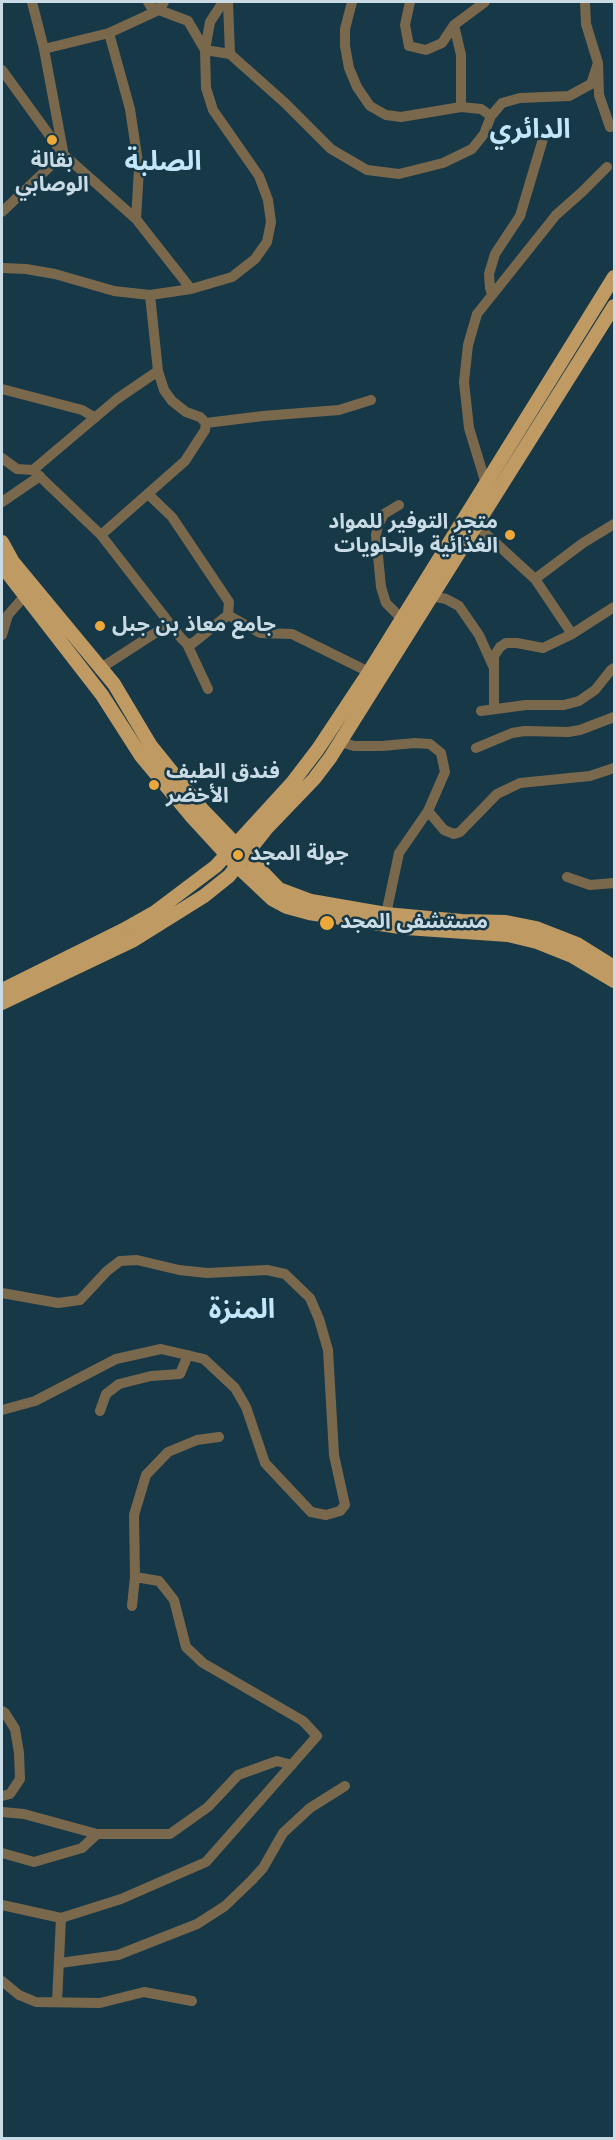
<!DOCTYPE html>
<meta charset="utf-8">
<style>
body{margin:0}
#map{position:relative;width:616px;height:2140px;overflow:hidden;background:#173847;font-family:"Nunito Sans",sans-serif}
canvas{display:block}
.frame{position:absolute;inset:0;border:3px solid #c9dbe5;pointer-events:none}
</style>
<div id="map">
<canvas width="616" height="2140"></canvas>
<div class="frame"></div>
</div>
<script>
const ctx = document.querySelector('canvas').getContext('2d');
ctx.lineJoin = 'round';
const toPath = rows => new Path2D(rows.map(r => 'M' + r).join(''));
function stroke(path, color, width, dash) { ctx.strokeStyle = color; ctx.lineWidth = width; ctx.lineCap = dash ? 'butt' : 'round'; ctx.setLineDash(dash || []); ctx.stroke(path); }
function label(font, color, halo, rows, align = 'center') {
  ctx.font = font + ' "Nunito Sans","Noto Sans Arabic",sans-serif'; ctx.lineWidth = 5; ctx.setLineDash([]); ctx.textBaseline = 'middle'; ctx.strokeStyle = halo; ctx.fillStyle = color; for (const [text, x, y, turn = 0] of rows) {
    ctx.save(); ctx.translate(x, y); ctx.rotate((+turn || 0) * Math.PI / 180); ctx.textAlign = isNaN(turn) ? turn : align; if (halo) ctx.strokeText(text, 0, 0); ctx.fillText(text, 0, 0); ctx.restore();
  }
}
stroke(toPath([
 [32,2,44,49,63,151],
 [148,2,151,7,188,21,205,50,230,54,285,103,331,149,367,170,399,174,443,163,472,149,484,134,491,116,502,103,520,98,569,96,591,84,598,63],
 [228,2,230,54],
 [352,2,345,29,345,46,349,68,357,87,370,106,386,115,401,117,461,107,481,109,491,116],
 [410,2,405,25,409,46,426,50,442,43,454,25,485,2],
 [585,2,586,24,598,63,599,95,610,127],
 [454,25,461,55,461,107],
 [109,33,130,109,139,169,136,219],
 [44,49,109,33,159,10,164,2],
 [2,70,63,154,136,219,191,289],
 [2,212,63,154],
 [2,268,26,269,55,274,114,291,150,295,191,289,232,277,255,259,267,242,271,222,268,200,259,176,213,110,206,88,205,50,210,22,223,2],
 [492,294,490,288,489,274,495,254,520,216,543,139],
 [150,295,158,371,164,390,172,401,186,412,200,417,206,423],
 [2,389,82,410,94,417],
 [206,423,263,416,339,410,371,400],
 [2,458,17,469,33,470,101,535,181,638,187,644,208,689],
 [33,470,117,399,158,371],
 [486,484,469,428,464,382,468,345,477,314,556,215,582,192,607,167],
 [148,494,172,517,229,602,228,615,193,643,187,644],
 [2,502,40,476],
 [399,505,384,514,378,525,376,535,381,587,386,603,402,619],
 [476,525,535,579,572,634],
 [101,535,185,461,205,430,206,423],
 [535,579,583,543,614,524],
 [431,596,446,599,459,606,479,635,493,666],
 [228,615,260,633,292,634,369,672],
 [2,635,8,615,29,591],
 [101,668,169,624],
 [494,709,494,656,500,647,506,643,517,643,543,648,572,634,614,607],
 [481,711,526,705,564,705,579,701,595,690,611,670,614,668],
 [341,742,354,746,382,746,415,743,430,744,441,753,445,772,428,811,399,853,386,914],
 [476,748,512,733,525,731,568,732,580,730,614,717],
 [428,811,444,830,454,834,460,832,497,794,520,783,590,776,614,768],
 [567,877,590,885,614,883],
 [2,1293,58,1303,80,1300,107,1271,120,1261,137,1260,179,1270,207,1273,267,1270,285,1274,310,1298,319,1319,328,1350,334,1455,345,1505,340,1511,326,1515,311,1512,265,1463,246,1407,235,1388,204,1359,161,1349,116,1359,35,1401,2,1410],
 [100,1411,106,1394,119,1384,151,1376,180,1374,188,1355],
 [132,1606,135,1577,134,1515,146,1475,168,1452,197,1440,219,1437],
 [2,1711,5,1713,15,1729,19,1753,20,1779,10,1794,2,1796],
 [2,1812,24,1814,97,1834,170,1834,208,1807,238,1775,277,1761,292,1765],
 [2,1853,34,1862,82,1848,97,1834],
 [2,1905,61,1918,121,1899,206,1862,317,1736,303,1721,203,1663,186,1647,174,1600,159,1581,135,1577],
 [60,1963,118,1955,197,1924,225,1906,251,1881,263,1868,283,1833,310,1808,345,1786],
 [2,1981,19,1995,36,2002,100,2003,144,1992,192,2001],
 [57,2002,61,1918]
]), '#7a684d', 10);
stroke(toPath([
 [2,542,13,562,114,684,151,746,201,808,279,889,311,901,386,914,462,921,506,922,536,928,577,944,614,967],
 [2,566,102,695,141,756,192,817,237,866,272,899,287,907,309,913,406,928,508,935,537,942,572,956,614,981],
 [2,990,123,930,155,912,216,866,292,783,318,749,369,672,614,277],
 [2,1003,132,941,204,896,229,876,267,828,314,779,330,758,614,306]
]), '#c09a63', 14);
for (const [x, y, r, color] of [
 [52,140,6,"#eca93a"],
 [510,535,6,"#eca93a"],
 [100,626,6,"#eca93a"],
 [154,785,6,"#eca93a"],
 [238,855,6,"#eca93a"],
 [327,923,8,"#eca93a"]
]) { const dot = new Path2D(); dot.arc(x, y, r, 0, 2 * Math.PI); ctx.fillStyle = color; ctx.fill(dot); stroke(dot, '#173847', 2); }
label('bold 21px', '#c9dbe5', '#173847', [
 ["بقالة",52,162,"center"],
 ["الوصابي",52,186,"center"],
 ["متجر التوفير للمواد",498,523,"right"],
 ["الغذائية والحلويات",498,547,"right"],
 ["جامع معاذ بن جبل",112,626],
 ["فندق الطيف",166,773],
 ["الأخضر",166,797],
 ["جولة المجد",250,855],
 ["مستشفى المجد",340,923]
], 'left');
label('bold 27px', '#c2e7fa', '#173847', [
 ["الدائري",530,131],
 ["الصلبة",163,163],
 ["المنزة",242,1311]
]);
</script>
